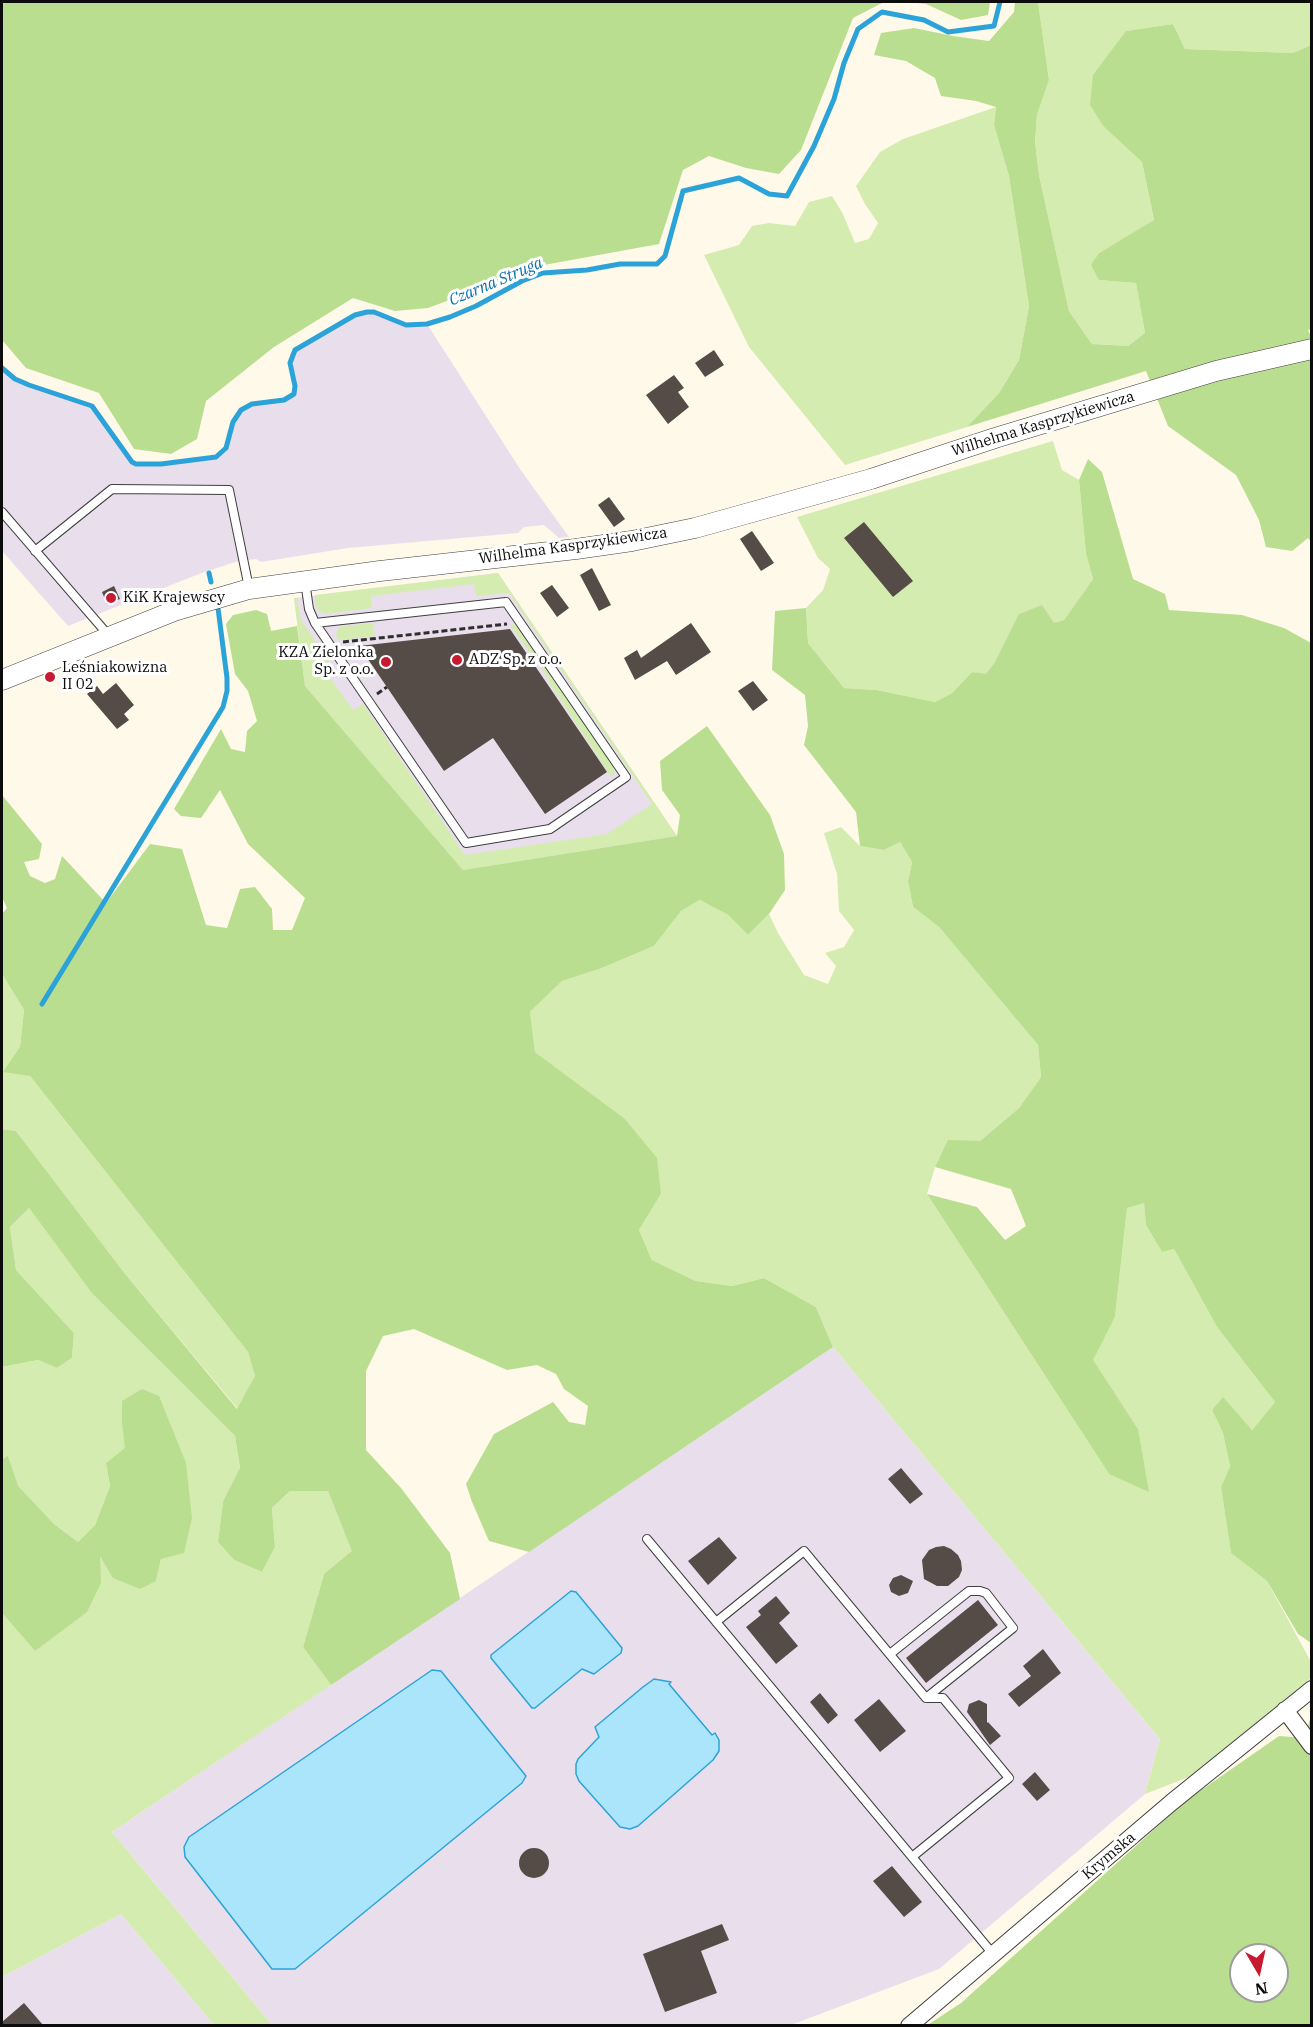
<!DOCTYPE html>
<meta charset="utf-8">
<style>
body{margin:0}
#map{position:relative;width:1313px;height:2027px;overflow:hidden;background:#fff9ea;font-family:"IBM Plex Serif",serif}
canvas{display:block}
.frame{position:absolute;inset:0;border:3px solid #0c0c0c;pointer-events:none}
.north{position:absolute;left:1229px;top:1943px;width:60px;height:60px;box-sizing:border-box;background:#fff;border:2px solid #9e9e9e;border-radius:50%;rotate:171deg;font-size:16px;font-weight:700;line-height:24px;text-align:center;color:#0c0c0c}
.north::after{content:'';display:block;margin:auto;width:21px;height:27px;background:#c61932;clip-path:polygon(50% 0,100% 100%,50% 72%,0 100%)}
</style>
<div id="map">
<canvas width="1313" height="2027"></canvas>
<div class="frame"></div>
<div class="north">N</div>
</div>
<script>
const ctx = document.querySelector('canvas').getContext('2d');
ctx.lineJoin = 'round';
function fill(path, color) { ctx.fillStyle = color; ctx.fill(path, 'evenodd'); }
const toPath = rows => new Path2D(rows.map(r => 'M' + r).join(''));
function stroke(path, color, width, dash) { ctx.strokeStyle = color; ctx.lineWidth = width; ctx.lineCap = dash ? 'butt' : 'round'; ctx.setLineDash(dash || []); ctx.stroke(path); }
function label(font, color, halo, rows, align = 'center') {
  ctx.font = font + ' "IBM Plex Serif",serif'; ctx.lineWidth = 6; ctx.setLineDash([]); ctx.textBaseline = 'middle'; ctx.strokeStyle = halo; ctx.fillStyle = color; for (const [text, x, y, turn = 0] of rows) {
    ctx.save(); ctx.translate(x, y); ctx.rotate((+turn || 0) * Math.PI / 180); ctx.textAlign = isNaN(turn) ? turn : align; if (halo) ctx.strokeText(text, 0, 0); ctx.fillText(text, 0, 0); ctx.restore();
  }
}
fill(toPath([
 [367,312,374,312,406,325,427,324,520,469,569,537,559,538,544,525,524,527,518,533,348,548,261,562,256,559,235,562,199,574,68,626,2,551,2,368,15,379,29,385,92,406,132,462,136,464,161,464,211,458,222,453,226,448,233,422,241,410,252,404,284,400,294,394,295,386,290,363,295,350,355,315],
 [498,573,677,836,463,870,305,686,294,598],
 [833,1347,1160,1739,1145,1794,939,1969,791,2025,272,2025,112,1832],
 [121,1914,214,2025,2,2026,2,1977]
]), '#e9dfec');
fill(toPath([
 [1038,2,1311,2,1311,45,1293,53,1185,49,1173,24,1126,31,1104,127,1142,162,1154,221,1099,253,1099,280,1136,283,1145,333,1128,346,1092,344,1069,311,1039,175,1035,142,1037,115,1049,80],
 [996,107,994,125,1009,176,1029,306,1019,360,999,393,967,427,845,465,749,347,704,255,739,245,752,226,769,223,795,226,809,202,832,196,843,214,855,243,869,239,878,223,865,204,856,186,880,152,903,139],
 [1053,441,1062,470,1079,480,1086,554,1093,579,1064,620,1055,623,995,662,986,675,972,672,952,693,935,702,877,690,844,688,808,643,806,608,823,590,830,569,818,558,797,517],
 [498,573,677,836,463,870,305,686,294,598,297,598,301,620,329,661,322,666,353,710,363,704,465,855,607,834,652,804,509,593,476,596,474,584,371,596,372,608,325,614,318,611,316,606,315,595],
 [373,623,375,636,338,640,336,635,338,628,343,626],
 [517,624,615,768,614,775,611,777,547,679,548,678,510,625],
 [841,827,860,846,884,850,900,842,912,862,908,881,913,907,939,927,1038,1045,1041,1077,1019,1108,980,1141,948,1141,935,1167,927,1194,1109,1474,1138,1429,1092,1360,1115,1317,1127,1208,1144,1202,1146,1225,1162,1252,1174,1249,1217,1327,1275,1402,1251,1431,1223,1398,1212,1410,1223,1433,1230,1468,1221,1487,1231,1553,1267,1581,1311,1662,1311,1678,1194,1775,1145,1794,1160,1739,833,1347,816,1307,764,1278,732,1286,696,1281,652,1260,639,1230,661,1194,624,1118,535,1052,530,1012,562,981,602,968,654,946,681,911,700,900,728,915,748,935,769,914,778,933,804,975,828,984,836,966,825,953,844,947,854,930,839,911,837,874,824,833],
 [2,974,24,1010,20,1047,30,1076,248,1352,255,1376,238,1409,126,1275,16,1131,2,1129],
 [29,1208,93,1293,235,1436,240,1469,223,1501,218,1542,234,1560,262,1572,275,1547,272,1508,290,1491,328,1491,353,1552,324,1574,303,1647,331,1685,112,1832,272,2025,214,2025,121,1914,2,1977,2,1613,35,1651,100,1555,156,1581,161,1559,122,1423,126,1448,106,1463,110,1486,95,1525,78,1542,54,1524,17,1486,8,1457,2,1459,2,1367,38,1360,57,1368,72,1358,74,1333,16,1270,10,1227]
]), '#d5ecb1');
fill(toPath([
 [2,2,884,2,853,18,801,150,779,174,746,168,709,156,683,170,659,244,544,265,428,308,395,311,353,298,274,347,206,401,197,439,171,454,134,449,99,393,26,368,2,340],
 [909,2,990,2,988,15,961,20,926,4],
 [1015,2,1038,2,1049,80,1037,115,1035,142,1039,175,1069,311,1092,344,1128,346,1145,333,1136,283,1099,280,1091,265,1099,253,1154,220,1142,162,1104,127,1090,105,1093,75,1126,31,1173,24,1185,49,1293,53,1311,45,1312,329,1308,330,1312,339,1311,542,1308,538,1292,551,1266,547,1259,520,1236,475,1168,426,1146,371,967,427,999,393,1019,360,1029,306,1009,176,994,125,996,107,976,101,941,96,935,78,906,61,874,55,881,33,914,28,953,36,989,41,1014,12],
 [1088,459,1102,472,1133,579,1165,594,1169,610,1242,615,1284,628,1311,643,1311,1643,1298,1634,1267,1581,1231,1553,1221,1487,1230,1467,1223,1433,1212,1410,1223,1397,1252,1430,1275,1402,1217,1327,1174,1249,1162,1252,1146,1225,1144,1203,1127,1208,1115,1317,1093,1360,1138,1429,1149,1492,1109,1474,927,1194,977,1207,1005,1240,1026,1226,1011,1189,935,1167,948,1140,980,1141,1019,1108,1041,1077,1038,1045,939,927,913,907,908,881,912,862,900,842,884,850,860,846,856,812,804,745,808,726,805,695,772,670,775,611,806,608,808,643,844,688,877,690,935,702,952,693,972,672,986,674,995,662,1019,614,1042,605,1054,623,1064,620,1093,579,1086,554,1079,480],
 [256,610,267,614,271,631,297,626,305,686,463,870,677,836,680,815,662,790,660,761,707,726,770,815,784,854,785,890,769,914,748,935,728,915,700,900,681,911,654,946,602,968,562,981,530,1012,535,1052,624,1118,657,1158,661,1194,639,1230,652,1260,696,1281,732,1286,764,1278,816,1307,833,1347,529,1552,489,1541,472,1502,466,1484,494,1434,553,1402,569,1422,585,1425,588,1406,564,1389,556,1374,537,1365,507,1370,414,1329,383,1336,366,1371,366,1450,401,1488,450,1553,460,1599,331,1685,303,1647,324,1574,352,1551,328,1491,290,1491,272,1508,275,1547,262,1572,234,1560,218,1542,223,1501,240,1468,235,1436,92,1293,29,1208,10,1227,16,1270,74,1333,72,1358,57,1368,38,1360,2,1367,2,1129,16,1131,126,1275,237,1409,255,1376,248,1352,30,1076,3,1072,20,1047,24,1010,2,974,2,914,7,908,2,897,2,795,42,844,39,859,24,862,30,876,45,883,55,879,62,856,106,903,150,844,182,849,206,925,227,928,240,889,255,887,272,909,273,930,292,930,305,898,248,844,220,790,201,818,181,816,174,809,221,729,231,749,245,752,247,731,257,721,248,691,235,674,226,624,233,615],
 [142,1389,159,1396,186,1463,192,1518,184,1553,161,1559,156,1581,140,1589,113,1578,100,1556,101,1583,87,1612,35,1651,2,1613,2,1459,8,1456,18,1486,54,1524,78,1542,95,1525,110,1486,106,1463,125,1448,122,1423,122,1401],
 [1311,1716,1311,2025,926,2026,961,2003,1187,1800,1279,1736,1304,1738],
 [1241,1955,1277,1955,1277,1991,1241,1991]
]), '#bade8f');
const water = toPath([
 [571,1591,576,1592,622,1648,621,1653,594,1674,582,1669,535,1708,532,1708,491,1658,491,1655,571,1591],
 [432,1670,441,1671,526,1776,522,1783,295,1969,272,1969,185,1857,184,1847,189,1837,432,1670],
 [654,1679,671,1682,669,1684,712,1735,715,1733,719,1740,719,1751,713,1760,638,1826,630,1829,620,1827,579,1781,576,1774,576,1764,578,1759,599,1737,595,1727,643,1687,654,1679]
]);
fill(water, '#aae5fb');
stroke(water, '#2ca3d8', 1.5);
stroke(toPath([
 [2,368,15,379,29,385,92,406,132,462,136,464,161,464,216,457,226,448,233,422,241,410,252,404,284,400,294,394,295,386,290,363,295,350,355,315,367,312,374,312,406,325,427,324,450,317,476,306,522,281,543,273,587,270,620,264,657,264,665,256,683,191,739,178,769,194,787,196,814,146,834,99,844,63,858,29,882,12,924,20,948,32,994,26,1000,2],
 [209,573,211,582],
 [42,1004,223,707,227,691,227,678,218,608]
]), '#2ca3d8', 5);
fill(toPath([
 [714,350,724,365,705,377,695,363],
 [674,375,684,388,678,392,689,407,668,424,646,395],
 [609,497,625,519,614,527,598,505],
 [864,522,913,581,893,597,844,538],
 [752,531,774,563,761,571,740,539],
 [592,568,611,605,599,611,580,575],
 [552,585,569,608,557,617,540,593],
 [114,586,120,599,107,604,102,592],
 [691,623,711,652,676,675,667,661,635,680,624,658,637,650,641,658],
 [510,629,607,772,545,814,493,738,444,771,359,646],
 [753,681,768,700,753,711,738,691],
 [116,683,134,705,124,714,129,720,117,729,87,694,97,686,103,694],
 [901,1468,923,1494,910,1504,888,1479],
 [719,1537,737,1558,708,1585,688,1561],
 [936,1547,944,1546,951,1549,958,1555,961,1561,962,1570,959,1577,948,1586,937,1586,924,1579,922,1560,929,1550],
 [901,1575,913,1581,908,1593,899,1596,891,1592,889,1585,893,1578],
 [776,1596,790,1613,779,1623,798,1646,776,1664,746,1627,761,1615,758,1611],
 [978,1600,998,1625,926,1683,906,1658],
 [1043,1649,1061,1673,1019,1707,1008,1694,1031,1676,1023,1666],
 [820,1693,838,1715,828,1724,810,1702],
 [879,1699,906,1731,880,1752,854,1720],
 [979,1700,987,1704,987,1723,988,1722,1001,1736,990,1745,967,1712,969,1704],
 [1035,1772,1050,1790,1037,1801,1022,1784],
 '519 1863a15 15 0 1 1 30 0a15 15 0 1 1-30 0Z',
 [892,1866,922,1902,904,1917,873,1881],
 [722,1924,729,1940,701,1951,717,1993,665,2012,643,1954],
 [24,2003,43,2025,2,2025,2,2022]
]), '#554b47');
const service = toPath([
 [2,512,110,637],
 [35,551,112,489,229,490,249,588],
 [305,581,309,609,315,623],
 [506,602,626,777,550,829,466,843,315,623,506,602],
 [647,1539,993,1954],
 [716,1622,804,1551,926,1698,943,1698,1009,1778,912,1857],
 [890,1654,969,1591,980,1591,986,1593,1013,1628,926,1698]
]);
const minor = toPath([
 [1285,1710,1312,1746],
 [909,2026,1172,1802,1312,1689]
]);
const tertiary = toPath([
 [2,680,174,611,249,589,380,571,576,549,632,541,695,528,871,479,995,438,1216,371,1312,349]
]);
stroke(service, '#3f3f3f', 10);
stroke(minor, '#3f3f3f', 18);
stroke(tertiary, '#3f3f3f', 21);
stroke(toPath([
 [343,642,507,624],
 [377,694,387,687]
]), '#2e2e2e', 3, [6, 3]);
stroke(service, '#fff', 8);
stroke(minor, '#fff', 16);
stroke(tertiary, '#fff', 20);
for (const [x, y, r, color] of [
 [111,598,6,"#c61932"],
 [457,660,6,"#c61932"],
 [386,662,6,"#c61932"],
 [50,677,6,"#c61932"]
]) { const dot = new Path2D(); dot.arc(x, y, r, 0, 2 * Math.PI); ctx.fillStyle = color; ctx.fill(dot); stroke(dot, '#fff', 2); }
label('15px', '#0c0c0c', '#fff', [
 ["Wilhelma Kasprzykiewicza",1043,424,-17],
 ["Wilhelma Kasprzykiewicza",573,546,-8],
 ["Krymska",1109,1856,-40]
]);
label('15px', '#0c0c0c', '#fff', [
 ["KiK Krajewscy",123,598],
 ["KZA Zielonka",374,653,"right"],
 ["Sp. z o.o.",374,670,"right"],
 ["ADZ Sp. z o.o.",469,660],
 ["Leśniakowizna",62,668],
 ["II 02",62,685]
], 'left');
label('italic 16px', '#0c72a7', '#fff', [
 ["Czarna Struga",496,282,-23]
]);
</script>
